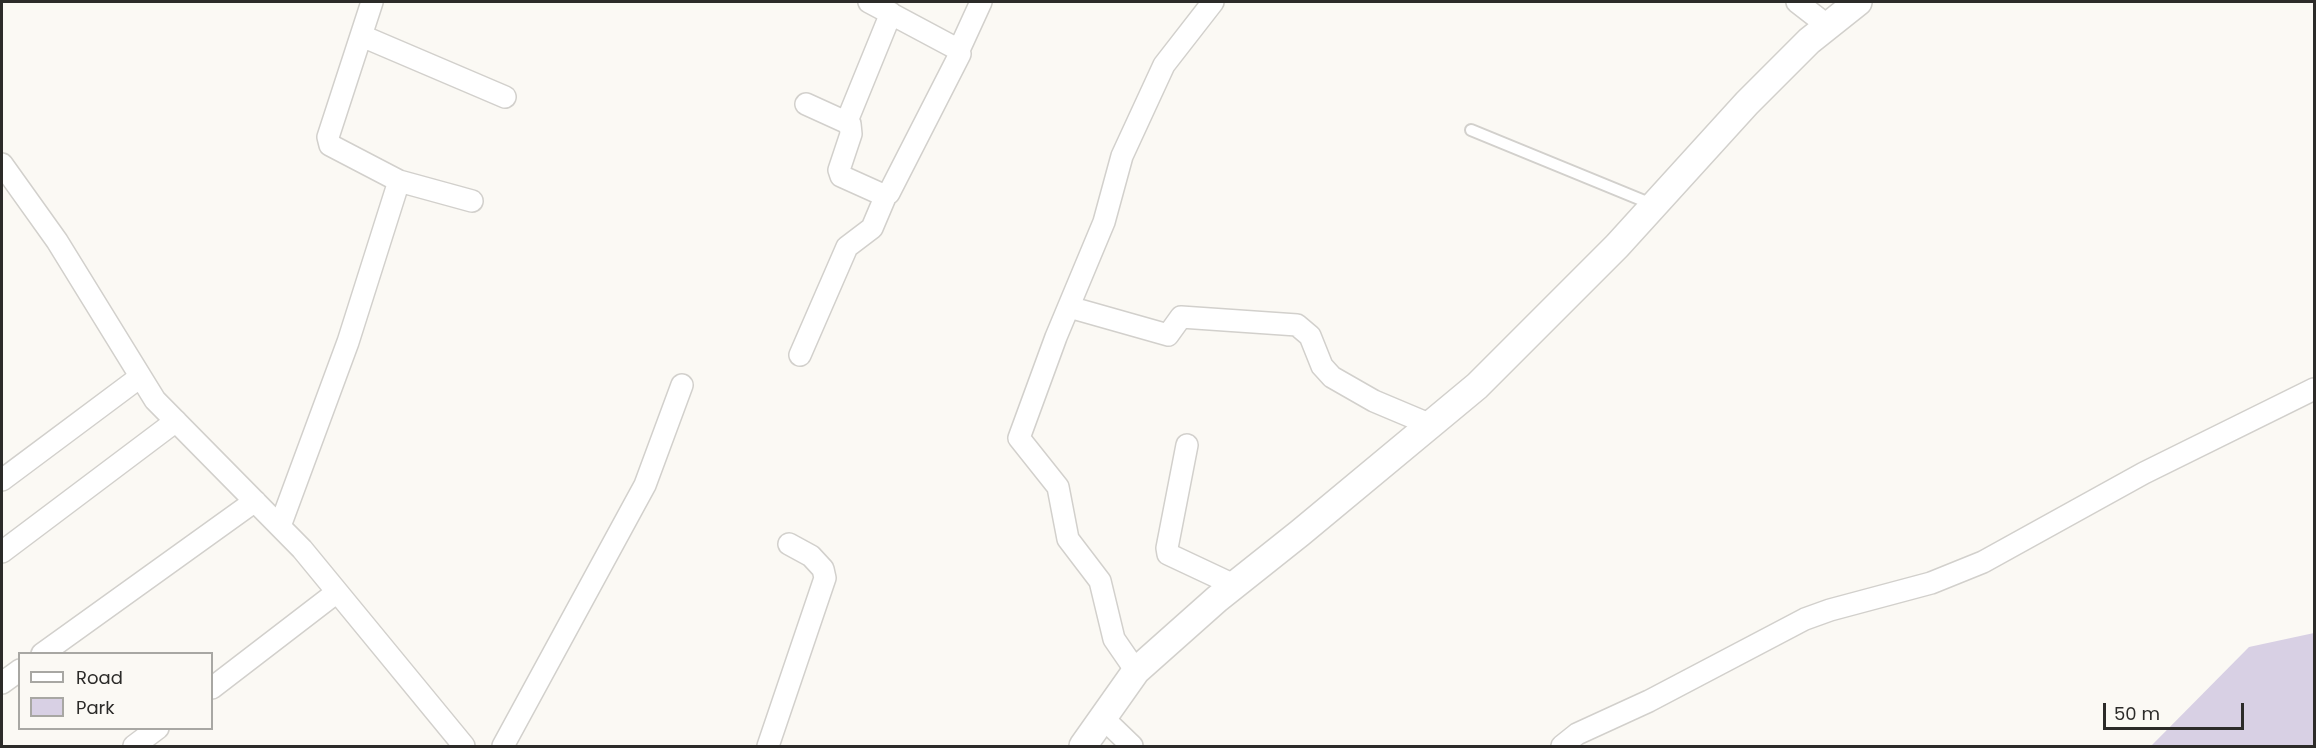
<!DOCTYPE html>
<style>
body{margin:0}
#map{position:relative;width:2316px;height:748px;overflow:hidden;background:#fbf9f4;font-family:Poppins,sans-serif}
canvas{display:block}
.frame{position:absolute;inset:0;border:3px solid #2c2b29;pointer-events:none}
.legend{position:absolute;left:18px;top:652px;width:195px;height:78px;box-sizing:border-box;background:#fbf9f4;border:2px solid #a8a7a3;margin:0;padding:8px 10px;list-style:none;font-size:18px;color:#2c2b29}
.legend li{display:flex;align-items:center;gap:12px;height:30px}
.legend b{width:30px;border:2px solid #a8a7a3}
.scale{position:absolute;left:2103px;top:703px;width:141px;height:27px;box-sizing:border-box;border:3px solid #2c2b29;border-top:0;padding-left:8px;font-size:18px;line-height:21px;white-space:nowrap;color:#2c2b29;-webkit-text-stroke:4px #fbf9f4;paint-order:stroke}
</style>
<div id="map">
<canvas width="2316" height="748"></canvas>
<div class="frame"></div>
<ul class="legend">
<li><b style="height:8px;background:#fff"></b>Road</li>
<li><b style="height:16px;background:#d8d0e4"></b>Park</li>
</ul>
<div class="scale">50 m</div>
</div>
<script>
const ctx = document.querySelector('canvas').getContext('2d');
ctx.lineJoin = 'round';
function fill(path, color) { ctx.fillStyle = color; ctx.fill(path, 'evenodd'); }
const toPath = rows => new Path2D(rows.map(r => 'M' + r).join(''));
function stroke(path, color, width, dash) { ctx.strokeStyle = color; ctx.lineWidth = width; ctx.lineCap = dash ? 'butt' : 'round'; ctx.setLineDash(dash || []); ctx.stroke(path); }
fill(toPath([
 [2314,633,2314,746,2151,746,2249,647]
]), '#d8d0e4');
const service = toPath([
 [1471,130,1654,205]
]);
const minor = toPath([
 [1797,2,1828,26],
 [362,36,505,97],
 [959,50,981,2],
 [806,104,850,124,851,134,839,170,841,176,881,194,889,193,960,54,959,50,869,2],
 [847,121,891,13],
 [2,164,57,241,155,400,302,549,464,746],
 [399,181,472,201],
 [1069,307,1168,335,1181,317,1297,325,1310,336,1322,366,1332,377,1374,401,1431,425],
 [800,355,847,247,872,228,886,195],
 [1187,445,1167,548,1168,554,1234,585],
 [2,480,140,377],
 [280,526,348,342,399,181,330,145,328,137,372,2],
 [2,552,176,421],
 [42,654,255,501],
 [1136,671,1114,639,1100,581,1068,539,1058,487,1019,438,1056,337,1104,222,1122,156,1164,65,1213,2],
 [2,683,20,670],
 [212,688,337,592],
 [1103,718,1132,746],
 [134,746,158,728],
 [503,746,645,485,682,385],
 [768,746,825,578,823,569,811,556,789,544],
 [1562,746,1577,734,1649,701,1805,619,1830,610,1931,583,1983,562,2144,473,2314,389]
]);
const tertiary = toPath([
 [1083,746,1136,671,1217,599,1300,533,1477,386,1617,246,1747,103,1809,41,1858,2]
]);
stroke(service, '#d2d0cc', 14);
stroke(minor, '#d2d0cc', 24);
stroke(tertiary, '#d2d0cc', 30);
stroke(service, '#fff', 10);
stroke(minor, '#fff', 21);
stroke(tertiary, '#fff', 27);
</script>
